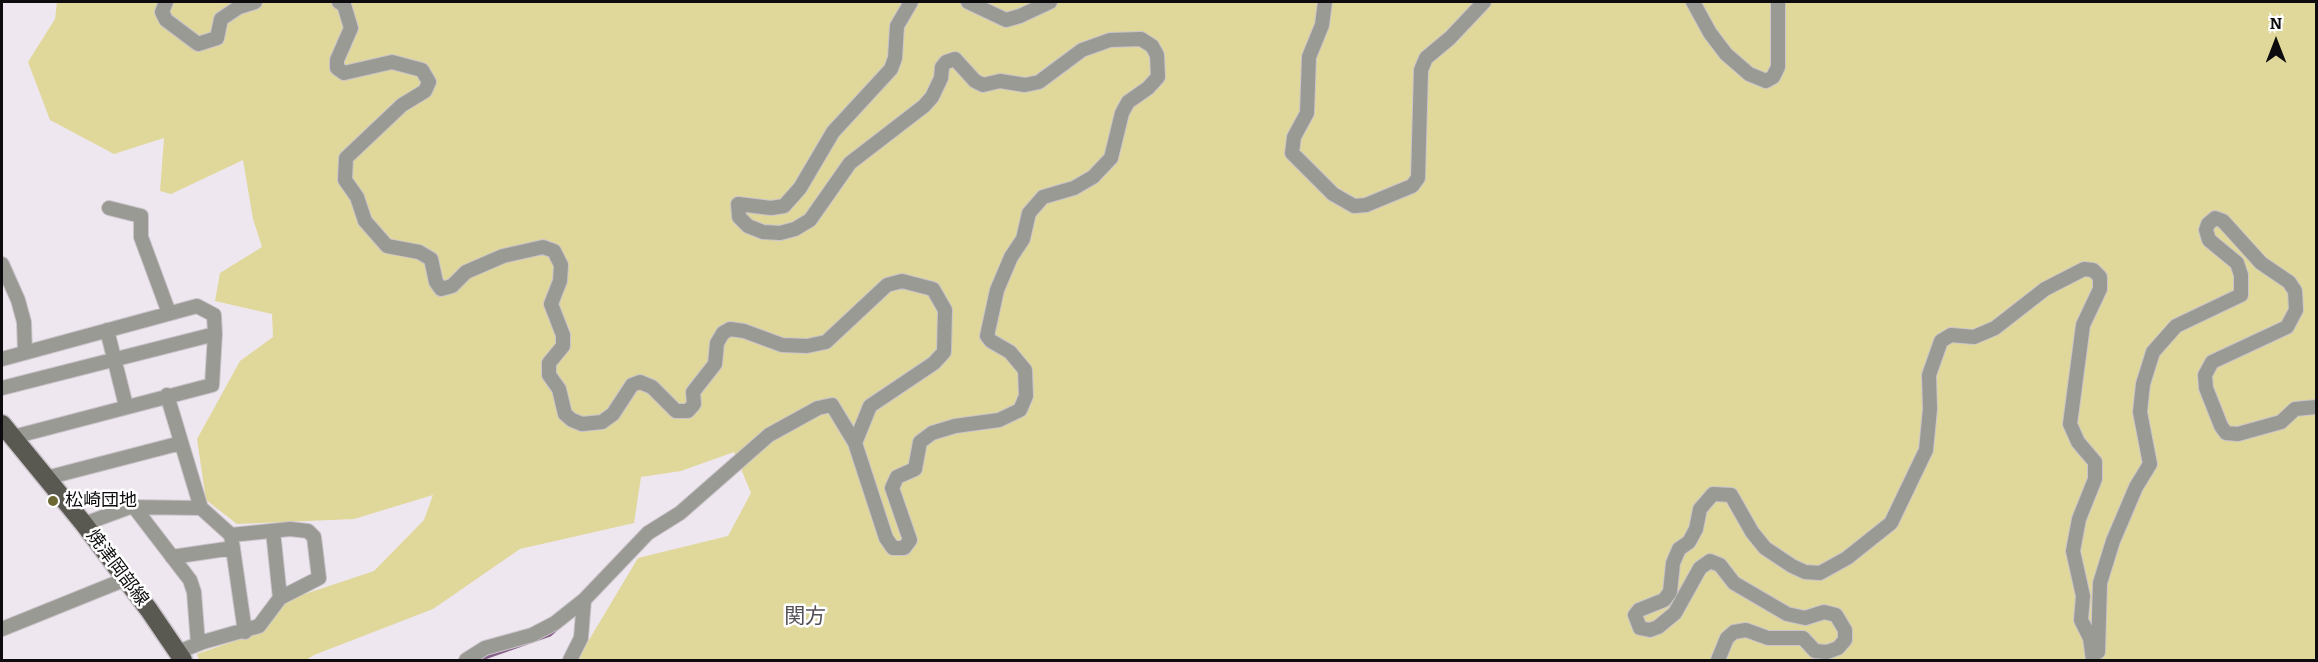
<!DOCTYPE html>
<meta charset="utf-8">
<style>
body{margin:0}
#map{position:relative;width:2318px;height:662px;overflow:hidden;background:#efe7ef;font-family:Bitter,serif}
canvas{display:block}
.frame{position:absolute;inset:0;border:3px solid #0d0b0d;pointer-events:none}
.north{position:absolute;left:2246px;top:12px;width:60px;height:60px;-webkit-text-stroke:4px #fff;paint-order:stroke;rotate:0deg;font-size:16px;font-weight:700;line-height:24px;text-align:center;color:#0d0b0d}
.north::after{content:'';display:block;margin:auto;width:21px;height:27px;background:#0d0b0d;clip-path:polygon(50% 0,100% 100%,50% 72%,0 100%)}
</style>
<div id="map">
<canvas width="2318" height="662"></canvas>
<div class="frame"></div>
<div class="north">N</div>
</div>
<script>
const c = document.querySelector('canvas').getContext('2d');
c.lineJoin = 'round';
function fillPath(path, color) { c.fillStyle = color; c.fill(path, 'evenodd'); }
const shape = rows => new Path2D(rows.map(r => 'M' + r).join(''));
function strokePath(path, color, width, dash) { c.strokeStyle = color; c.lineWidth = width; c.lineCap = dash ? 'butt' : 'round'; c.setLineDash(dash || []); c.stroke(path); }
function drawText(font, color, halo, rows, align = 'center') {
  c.font = font + ' Bitter,"Noto Sans JP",serif'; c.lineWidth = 5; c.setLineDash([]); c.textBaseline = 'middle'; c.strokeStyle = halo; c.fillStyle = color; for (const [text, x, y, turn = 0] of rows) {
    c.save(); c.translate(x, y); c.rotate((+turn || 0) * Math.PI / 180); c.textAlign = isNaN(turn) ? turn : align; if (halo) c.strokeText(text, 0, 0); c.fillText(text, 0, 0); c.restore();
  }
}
fillPath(shape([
 [57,2,2316,2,2316,660,577,660,638,558,728,536,751,493,734,452,681,471,641,477,634,523,520,549,433,609,314,655,306,660,199,660,197,654,263,631,287,600,374,571,424,520,433,495,354,519,237,524,206,500,197,439,240,361,273,337,272,314,215,301,220,273,262,247,253,219,243,160,171,194,160,191,164,138,114,154,50,120,28,62,55,19]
]), '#e0d89a');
strokePath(shape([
 [479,660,550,635,558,628]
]), '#856087', 3);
const minor = shape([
 [166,2,162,12,166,20,198,44,217,38,221,19,239,7,255,2],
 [339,2,344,5,351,28,337,60,337,68,344,73,392,62,422,70,429,82,425,91,402,105,346,158,345,180,357,197,365,221,387,246,419,252,431,259,436,282,441,289,452,286,466,272,503,256,543,247,554,251,561,265,560,281,551,304,563,335,563,346,549,363,549,375,559,389,565,414,572,420,582,424,602,422,613,414,632,385,640,382,652,387,676,411,688,411,694,404,693,392,715,364,717,343,723,333,730,329,744,331,782,345,807,346,826,342,887,285,902,281,933,289,945,310,944,352,934,363,870,406,855,443],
 [968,2,1006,20,1020,16,1050,2],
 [1325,2,1322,25,1309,57,1307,113,1294,137,1292,153,1333,194,1354,206,1366,205,1412,186,1418,178,1421,70,1426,58,1450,38,1484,2],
 [1693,2,1710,33,1726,54,1749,74,1766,81,1773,77,1778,67,1778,2],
 [109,208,141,216,141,237,169,313],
 [2,264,18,300,24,322,25,352],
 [107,330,126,406],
 [2,359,197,306,214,315,215,334,212,385,13,437],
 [2,388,215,334],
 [46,478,181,443],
 [134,507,190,580,194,592,198,644],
 [84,524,130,507,201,508,167,395],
 [273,531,280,598],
 [231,535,245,632],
 [172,557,233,548],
 [2,629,126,579],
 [178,652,203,642,259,626,280,598,319,578,314,537,308,531,290,529,231,535,201,508],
 [2098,652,2100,583,2113,541,2136,487,2150,464,2140,412,2143,384,2153,352,2176,326,2241,295,2241,275,2237,263,2209,240,2206,230,2208,224,2215,218,2223,221,2261,263,2289,282,2295,291,2296,310,2287,327,2212,362,2205,375,2206,388,2221,426,2226,433,2238,434,2281,422,2295,409,2316,407],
 [466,660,485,648,532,635,555,623,584,600,648,533,680,513,769,435,818,408,832,405,855,443,886,538,893,548,904,548,910,540,892,488,897,477,915,469,920,442,932,433,955,426,999,420,1020,410,1026,396,1025,370,1010,352,991,341,987,336,997,290,1011,257,1023,239,1029,213,1043,197,1074,188,1093,177,1111,158,1122,113,1128,102,1148,88,1158,77,1157,55,1152,46,1141,39,1110,40,1082,50,1039,82,1025,85,1000,81,983,85,975,81,955,59,946,62,942,67,941,78,932,97,924,106,850,163,810,220,795,229,780,233,763,232,748,226,739,217,738,204,771,208,784,206,800,188,833,132,891,69,895,58,897,26,911,2],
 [570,660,581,638,584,600],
 [1718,660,1727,638,1734,632,1746,630,1768,638,1803,638,1815,651,1827,652,1838,648,1845,640,1845,630,1836,615,1824,612,1805,618,1787,614,1734,583,1720,565,1710,561,1700,568,1675,613,1658,627,1650,630,1640,628,1635,615,1639,610,1664,600,1670,592,1673,563,1679,549,1689,542,1696,529,1700,509,1713,494,1731,495,1752,532,1765,548,1792,566,1805,572,1820,573,1847,558,1891,523,1926,450,1930,409,1929,375,1941,341,1951,335,1974,337,1995,328,2045,289,2084,269,2093,270,2100,277,2100,289,2083,325,2070,424,2078,442,2095,462,2095,479,2079,519,2073,551,2083,596,2081,620,2090,638,2093,660]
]);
const major = shape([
 [2,424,84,524,149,610,183,660]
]);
strokePath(minor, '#cbc4cb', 16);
strokePath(major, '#cbc4cb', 21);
strokePath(minor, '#9a9a95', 14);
strokePath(major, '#595851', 18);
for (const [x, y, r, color] of [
 [53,501,6,"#6d6733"]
]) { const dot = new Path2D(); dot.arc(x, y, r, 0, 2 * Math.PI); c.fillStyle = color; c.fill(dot); strokePath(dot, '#fff', 2); }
drawText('18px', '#0d0b0d', '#fff', [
 ["松崎団地",65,501]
], 'left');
drawText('18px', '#0d0b0d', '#fff', [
 ["焼津岡部線",117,568,53]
]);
drawText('21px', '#554f56', '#fff', [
 ["関方",805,617]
]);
</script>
